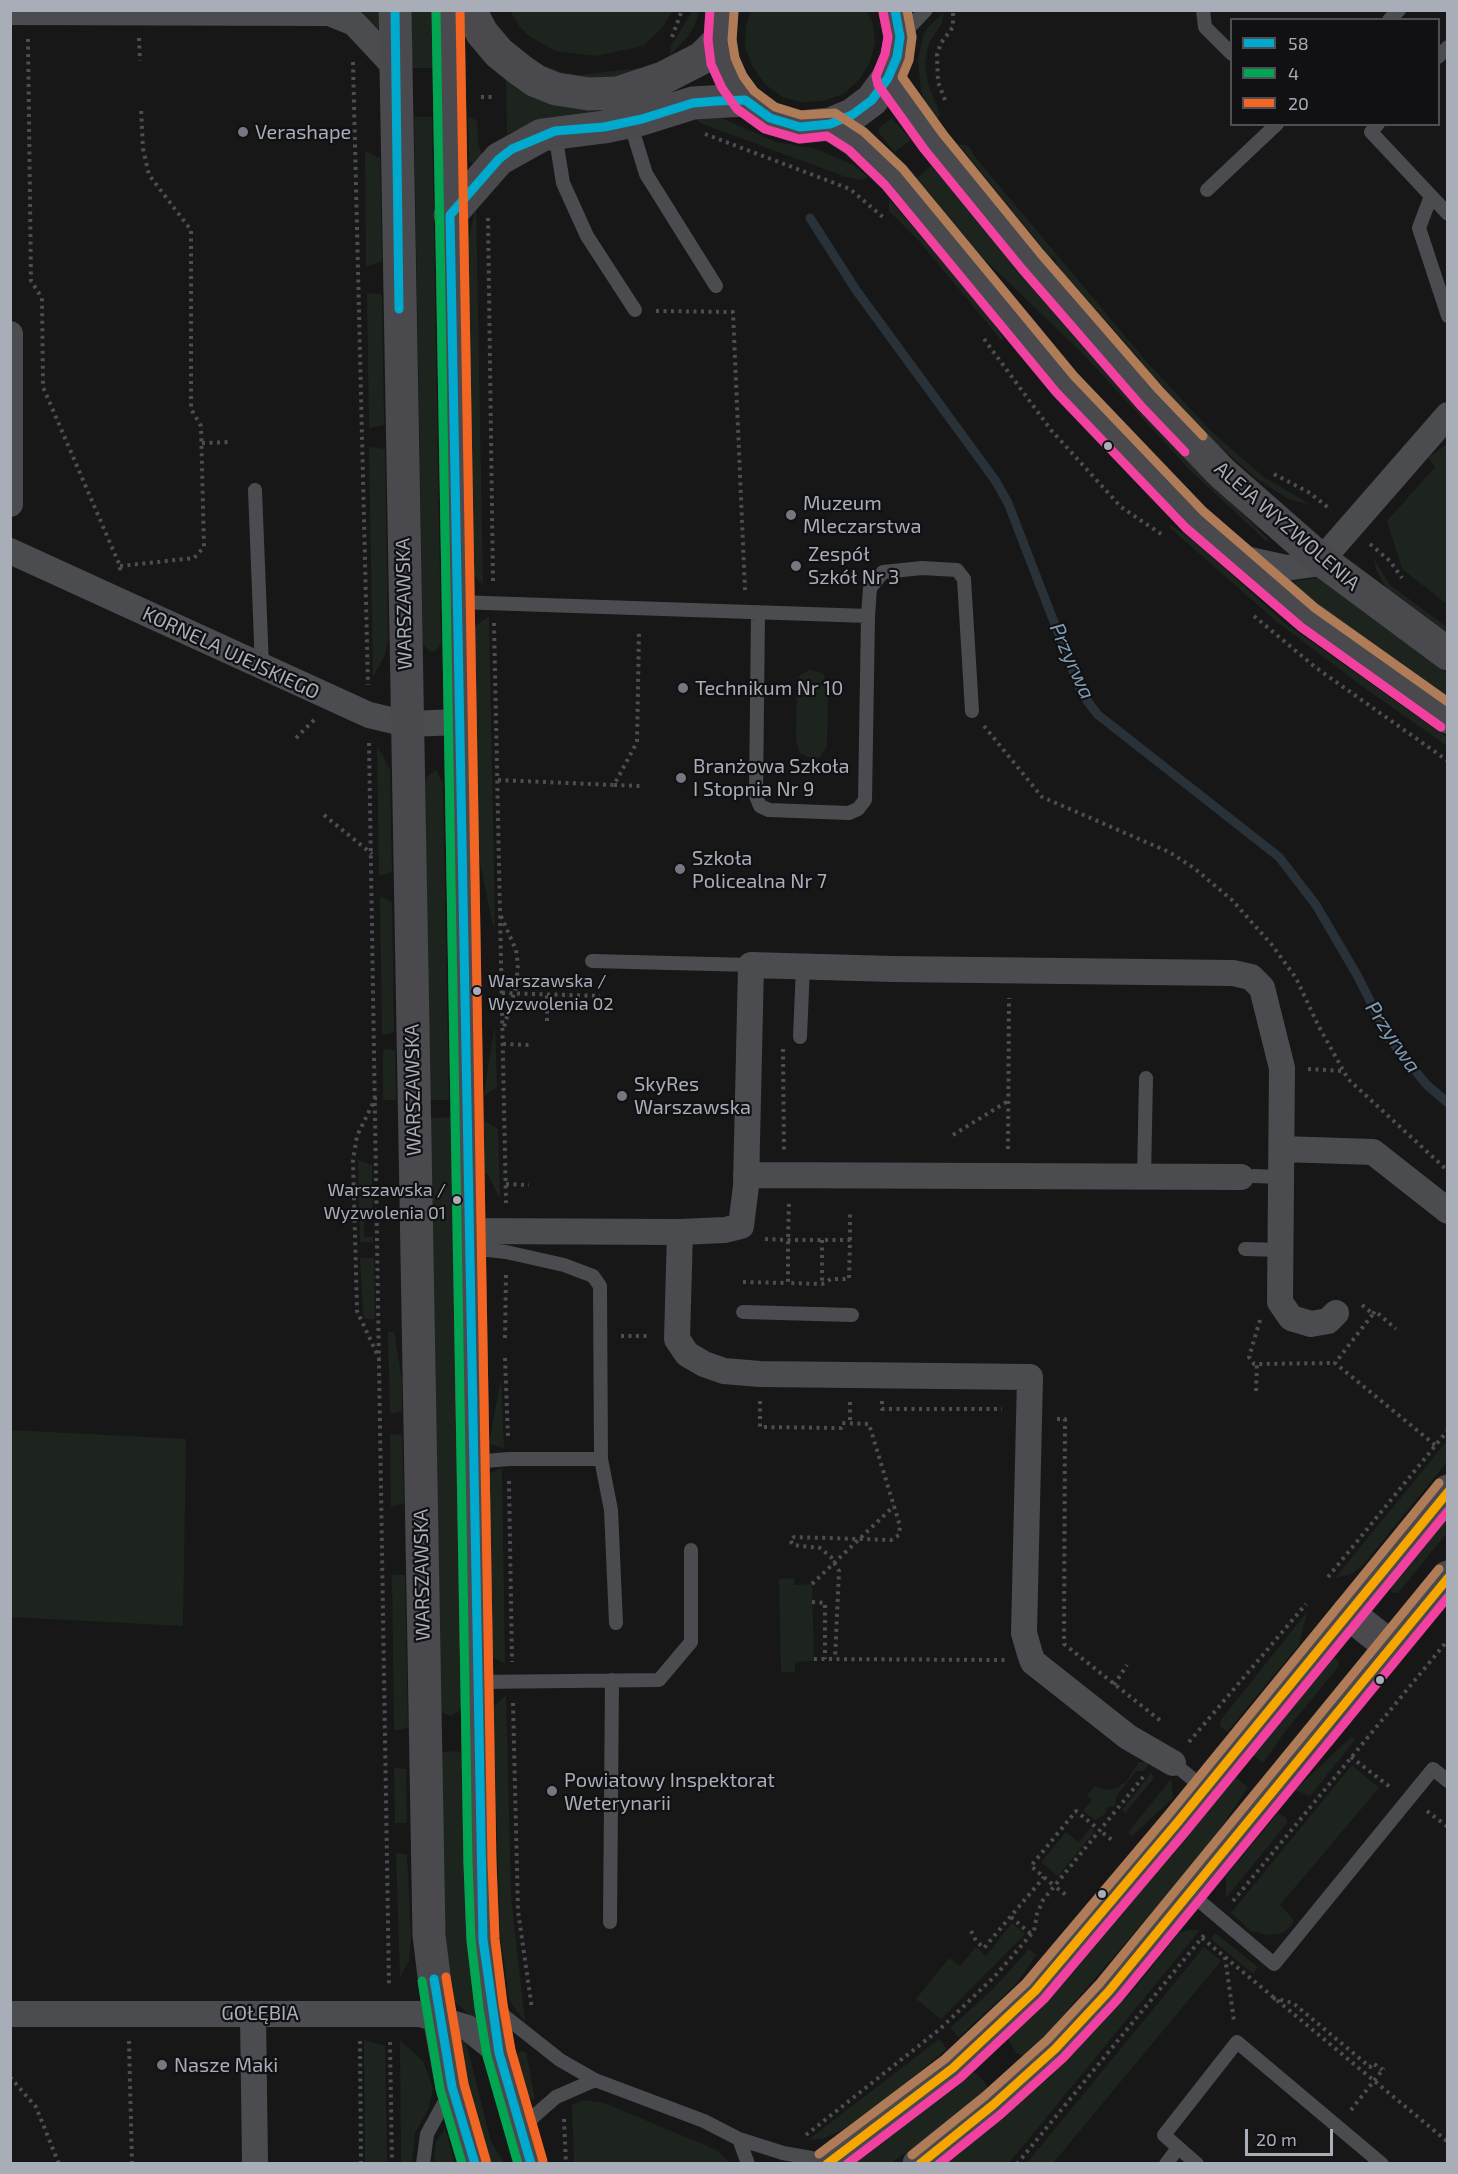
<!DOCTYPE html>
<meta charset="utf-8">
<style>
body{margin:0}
#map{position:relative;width:1458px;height:2174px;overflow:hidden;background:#171717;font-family:"Exo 2",sans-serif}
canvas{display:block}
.frame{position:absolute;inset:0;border:12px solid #a8adb8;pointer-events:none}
.legend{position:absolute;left:1230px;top:18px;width:210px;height:108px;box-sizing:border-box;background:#111113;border:2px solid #4d4f55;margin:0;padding:8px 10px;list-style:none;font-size:18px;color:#a8adb8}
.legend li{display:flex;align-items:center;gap:12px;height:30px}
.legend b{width:30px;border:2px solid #4d4f55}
.scale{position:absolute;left:1245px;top:2129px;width:88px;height:27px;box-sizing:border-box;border:3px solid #a8adb8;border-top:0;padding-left:8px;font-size:18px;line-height:21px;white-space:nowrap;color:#a8adb8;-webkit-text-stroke:4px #111113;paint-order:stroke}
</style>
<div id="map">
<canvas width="1458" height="2174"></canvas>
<div class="frame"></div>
<ul class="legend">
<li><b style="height:8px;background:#00a9ce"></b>58</li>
<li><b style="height:8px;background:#00a651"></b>4</li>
<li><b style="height:8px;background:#f26522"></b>20</li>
</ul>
<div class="scale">20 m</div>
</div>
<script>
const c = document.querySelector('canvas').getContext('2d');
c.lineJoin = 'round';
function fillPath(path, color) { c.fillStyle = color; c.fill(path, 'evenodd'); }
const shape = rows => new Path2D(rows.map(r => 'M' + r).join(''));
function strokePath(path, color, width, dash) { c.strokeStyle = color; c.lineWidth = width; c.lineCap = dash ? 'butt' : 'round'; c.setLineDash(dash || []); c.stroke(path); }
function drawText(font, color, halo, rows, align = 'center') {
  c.font = font + ' "Exo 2",sans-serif'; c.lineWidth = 4.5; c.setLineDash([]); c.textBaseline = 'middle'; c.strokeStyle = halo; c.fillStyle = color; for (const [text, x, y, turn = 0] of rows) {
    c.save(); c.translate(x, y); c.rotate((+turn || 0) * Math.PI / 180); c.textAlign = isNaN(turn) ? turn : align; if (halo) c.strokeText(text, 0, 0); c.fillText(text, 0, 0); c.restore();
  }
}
fillPath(shape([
 [693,10,699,11,696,23,689,35,670,56,671,46],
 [363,11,378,11,378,31,363,18],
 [411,11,431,11,433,68,412,68],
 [510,11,673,11,662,28,643,46,595,56,556,51,529,36,519,26],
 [751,11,867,11,872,21,875,42,870,62,859,80,843,94,823,101,802,102,782,97,765,84,753,67,745,47,746,27],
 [944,13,942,23,929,43,925,63,928,84,940,114,937,120,925,102,921,89,918,60,923,36,928,27],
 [534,61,561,72,580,75,640,68,634,73,602,80,560,77],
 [506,75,630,98,599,114,545,118,507,134],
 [693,115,717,116,776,142,817,149,853,165,868,177,862,180,846,177,700,123],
 [468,116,477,121,478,143,482,155,473,163,469,161],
 [414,117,432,117,441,643,437,650,430,652,423,644],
 [892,118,911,140,895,152,878,132,879,128],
 [958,144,969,146,975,157,1146,361,1213,433,1264,477,1311,505,1288,499,1256,478,1210,438,1142,366,1139,358,1057,266,1055,258,1050,257],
 [365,151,380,158,382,261,366,267],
 [931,166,1136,408,1269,540,1265,540,1191,471,1080,351,981,256,917,178],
 [889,199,984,310,1004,339,1002,341,918,240,889,211],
 [476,206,483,585,473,574,468,242],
 [367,293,382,294,384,425,369,428],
 [1447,444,1447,604,1402,569,1387,521,1435,467,1428,458],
 [369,447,385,449,388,640,385,655,373,677],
 [1171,525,1194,541,1286,624,1447,737,1447,746,1362,686,1276,621,1169,527],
 [1373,557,1390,585,1447,627,1447,634,1387,589,1377,572],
 [1318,578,1447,673,1447,696,1345,625,1298,588,1294,581],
 [489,616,495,926,493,926,479,858,474,627],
 [809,670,823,673,828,687,827,747,819,758,812,759,800,753,796,741,797,682,800,675],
 [377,746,390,769,392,872,379,876],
 [436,770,443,783,449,1100,430,1100,425,786,426,778],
 [380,896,392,902,394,1031,389,1034,382,1034],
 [495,1026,497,1087,484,1096,489,1061],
 [389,1049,395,1051,396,1100,383,1100,383,1050],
 [451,1117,461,1706,458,1712,451,1716,441,1712,429,1118],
 [483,1120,498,1129,500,1199,487,1173,484,1173],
 [358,1160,372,1165,373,1215,364,1215,364,1237,373,1237,373,1242,360,1242],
 [360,1258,374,1258,375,1319,365,1319,363,1314],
 [388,1332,394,1332,402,1380,402,1411,395,1413,390,1413],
 [501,1378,504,1448,489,1444],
 [10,1430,186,1439,183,1626,11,1617],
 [390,1434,402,1435,404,1503,391,1507],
 [1447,1441,1447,1462,1363,1565,1352,1574,1335,1578],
 [502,1468,505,1664,492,1657,490,1473],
 [1447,1514,1447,1533,1398,1593,1392,1593,1390,1586],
 [392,1575,405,1575,408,1727,399,1730,394,1730],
 [794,1578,795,1585,812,1584,814,1661,795,1662,795,1672,781,1672,779,1579],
 [1307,1612,1299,1645,1227,1732,1220,1726,1220,1721],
 [1333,1657,1338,1660,1339,1666,1284,1733,1263,1763,1252,1754],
 [506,1695,511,1895,525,2022,509,2000,500,1932,493,1707],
 [1351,1737,1355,1740,1310,1796,1295,1790],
 [458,1751,462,1755,465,1901,476,2020,452,2000,443,1907,441,1752],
 [1150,1761,1144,1771,1136,1771,1117,1795,1115,1806,1106,1808,1105,1814,1095,1820,1083,1811,1092,1800,1087,1796,1095,1786,1106,1790,1117,1788,1126,1782,1139,1762],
 [1352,1765,1379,1788,1280,1905,1294,1920,1290,1927,1282,1933,1267,1935,1251,1931,1231,1913],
 [394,1768,406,1769,407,1821,405,1823,395,1823],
 [1151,1773,1154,1778,1125,1813,1122,1810],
 [1234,1776,1248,1787,1207,1848,1048,2033,1024,2056,1016,2053,1008,2039,1077,1967],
 [1171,1779,1173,1798,1131,1837,1129,1831],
 [1278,1813,1286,1818,1287,1823,1226,1898,1226,1876],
 [1091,1828,1095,1831,1058,1876,1041,1862,1066,1832,1079,1842],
 [396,1853,407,1854,411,1938,409,1960,400,1978],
 [1012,1923,1025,1934,941,2019,916,1999,949,1958,960,1966,976,1947,986,1956],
 [1191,1930,1200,1930,1009,2163,948,2163,1052,2075,1133,1990,1180,1932],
 [1215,1933,1258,1967,1253,1974,1211,1939],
 [1204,1947,1221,1961,1053,2163,1027,2163],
 [1029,1949,1036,1955,1017,1983,959,2037,950,2028,993,1989],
 [939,2039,947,2049,905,2084,846,2128,822,2139,808,2140],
 [364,2040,385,2046,387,2163,365,2163],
 [400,2040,423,2061,433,2088,428,2110,415,2133,412,2163,401,2163],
 [463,2040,466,2042,491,2141,504,2163,490,2163,469,2088,460,2042],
 [520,2051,526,2052,535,2099,533,2100,528,2097,517,2056],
 [971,2072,976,2073,986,2084,987,2089,930,2135,891,2163,855,2164],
 [583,2100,604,2103,705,2145,718,2151,730,2163,574,2163,572,2105],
 [445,2129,455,2163,436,2163,434,2159,436,2141]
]), '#1d241e');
strokePath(shape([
 [810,218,856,290,995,480,1008,503,1081,692,1097,714,1279,857,1316,905,1357,975,1390,1040,1427,1085,1448,1103]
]), '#2a3239', 9);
strokePath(shape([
 [672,37,682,10],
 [139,38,140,61],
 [28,39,31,281,42,298,43,387,120,566,120,573],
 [353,62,368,685],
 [481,97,493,97],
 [945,100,938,82,937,55,941,43,953,27,953,11],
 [705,134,850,189,884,218],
 [488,218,493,582],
 [656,311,733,312,745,590],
 [984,339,1051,430,1121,507,1164,536],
 [202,443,231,442],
 [1274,474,1310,493,1331,510],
 [1370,544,1390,561,1402,578],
 [120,566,194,558,204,547,201,426,191,409,191,230,149,175,143,149,141,109],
 [1254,616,1315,667,1448,761],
 [494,623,506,1203],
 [984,726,1042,797,1169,852,1194,868,1232,900,1272,945,1296,978,1318,1025,1348,1079,1448,1171],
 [296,738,314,720],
 [369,743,389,1986],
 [498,780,614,785,637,742,639,630],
 [614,785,642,786],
 [324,815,372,854],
 [501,916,516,950,518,965,516,987,504,1027],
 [502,993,600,996],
 [547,1021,547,995],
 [503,1044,531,1045],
 [783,1049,784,1150],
 [1308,1069,1343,1071],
 [376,1097,357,1136,353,1160,357,1311,379,1358],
 [953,1135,1008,1101],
 [1008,1149,1009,998],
 [506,1184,529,1185],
 [765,1239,788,1240,850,1240,849,1279,831,1279,822,1284,788,1283,788,1240,789,1201],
 [822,1240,822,1284],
 [850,1240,850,1212],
 [743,1282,788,1283],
 [1362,1305,1373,1314,1335,1363,1435,1445],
 [1373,1314,1375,1311,1396,1329],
 [1260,1320,1249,1357,1254,1364,1335,1363],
 [621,1336,649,1336],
 [505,1338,506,1274],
 [505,1358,508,1437],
 [1256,1391,1257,1364],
 [760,1401,760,1427,841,1428,842,1423,869,1424,900,1526,899,1535,891,1540,794,1537,790,1540,793,1545,820,1548,831,1557,839,1571,835,1659],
 [882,1401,882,1409,1002,1409],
 [850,1402,850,1423],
 [1057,1419,1065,1419,1064,1644,1162,1722],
 [509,1481,512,1662],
 [1328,1577,1448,1430],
 [812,1584,894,1506],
 [812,1602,825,1603,825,1659],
 [814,1659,1005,1660],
 [1114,1685,1127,1665],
 [513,1703,518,1911,532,2009],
 [1189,1742,1306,1604],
 [1351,1757,1390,1787],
 [1427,1811,1448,1827],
 [1103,1833,1112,1840],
 [1052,1884,1031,1866,1076,1811,1097,1828],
 [1057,1888,1066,1895],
 [1233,1901,1448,1640],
 [1011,1917,1032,1935],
 [971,1931,976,1941,984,1948,1044,1877],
 [1202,1938,1448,2142],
 [1225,1957,1234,2021],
 [1273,1998,1293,2003,1370,2067,1373,2063,1382,2070],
 [129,2041,132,2164],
 [360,2041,361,2164],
 [390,2042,392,2164],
 [10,2077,36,2107,59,2164],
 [1351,2110,1384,2068],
 [564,2119,566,2164],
 [806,2135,940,2029,995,1976,1034,1931,1037,1914,1043,1900,1144,1776],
 [1017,2164,1205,1934]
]), '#4d4e52', 4, [3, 4.5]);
strokePath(shape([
 [1203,10,1205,27,1232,54],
 [1389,20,1399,10],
 [902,35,926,10],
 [1438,57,1448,47],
 [630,122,646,174,716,286],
 [1378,124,1371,132,1448,214],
 [555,133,563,183,587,236,635,310],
 [1207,190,1277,124],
 [1431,196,1419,228,1448,316],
 [255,490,262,667],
 [457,602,868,616,870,588,883,572,922,568,957,570,964,579,972,711],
 [758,612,756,796,760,806,769,810,849,813,858,809,865,800,868,616],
 [592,961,751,965],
 [800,1037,803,966],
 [1254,1176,1282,1177],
 [1144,1177,1146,1078],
 [469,1248,506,1252,564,1265,593,1276,600,1286,601,1459,611,1510,616,1623],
 [1245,1249,1281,1250],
 [743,1312,852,1315],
 [473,1462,509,1459,601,1459],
 [477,1682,659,1680,691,1642,691,1550],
 [1173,1763,1205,1789],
 [1190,1893,1274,1964,1433,1769,1448,1781],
 [610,1922,612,1680],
 [498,2011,560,2060,595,2080,704,2121,739,2139,783,2153,828,2161],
 [527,2131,532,2118,556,2097,595,2080],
 [739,2139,748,2164],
 [423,2164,427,2134,449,2094],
 [1166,2164,1178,2148],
 [1197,2164,1164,2135,1237,2042,1382,2164]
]), '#4b4c50', 14);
strokePath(shape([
 [10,12,329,13,354,23,396,68],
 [10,334,10,504],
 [10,551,369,715,407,724,460,722],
 [1241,558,1286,568,1314,564,1332,548,1448,415],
 [1282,1149,1373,1152,1448,1211],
 [746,1175,1241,1177],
 [468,1231,680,1232,725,1230,741,1226,746,1186,751,965,893,969,1233,973,1251,977,1262,988,1282,1068,1280,1302,1291,1318,1311,1324,1328,1321,1336,1313],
 [680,1232,677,1339,687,1354,704,1364,724,1371,760,1374,1030,1377,1024,1633,1030,1654,1033,1662,1128,1737,1173,1763],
 [10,2014,420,2014,468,2028,499,2053],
 [253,2014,255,2164]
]), '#4b4c50', 26);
strokePath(shape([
 [395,10,429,1935,439,2017,452,2087,475,2164],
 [448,10,480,1863,483,1940,491,2006,499,2053,531,2164],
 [470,10,482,33,499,53,519,69,536,81,556,89,589,94,618,93,663,78,702,58,720,40],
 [722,10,720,40,723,61,732,82,745,100,770,118,800,127,830,124,852,115,872,100,888,78,897,57,900,37,895,10],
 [888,78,933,141,1031,261,1150,398,1222,473,1320,559,1448,654],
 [830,124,856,141,894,177,1065,384,1195,520,1308,617,1448,717],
 [450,215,499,159,542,135,604,127,642,119,693,103,745,100],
 [1348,1613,1391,1647],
 [826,2164,953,2068,1035,1991,1177,1823,1448,1491],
 [919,2164,993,2105,1055,2049,1109,1991,1448,1577]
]), '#4a4a4e', 33);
strokePath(shape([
 [395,10,399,309],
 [434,1979,452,2087,475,2164],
 [531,2164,499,2053,483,1940,450,215,499,159,512,149,555,131,604,127,642,119,693,103,717,101,745,100,770,118,800,127,830,124,852,115,872,100,888,78,897,57,900,37,895,10]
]), '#00a9ce', 9);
strokePath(shape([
 [436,10,468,1863,471,1940,479,2008,487,2056,518,2164],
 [422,1981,440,2089,462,2164]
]), '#00a651', 9);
strokePath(shape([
 [460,10,492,1863,495,1939,503,2004,511,2050,543,2161],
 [446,1977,464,2084,486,2161]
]), '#f26522', 9);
strokePath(shape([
 [710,10,708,40,711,64,722,88,737,109,765,129,799,139,827,136,849,150,885,185,1056,392,1186,528,1301,627,1441,727],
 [883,12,888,37,885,54,876,76,878,85,924,149,1022,269,1141,406,1185,452],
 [847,2164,960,2078,1044,1999,1186,1831,1448,1511],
 [939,2164,1001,2114,1063,2058,1118,1999,1448,1597]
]), '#f240a1', 9);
strokePath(shape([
 [907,10,912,37,909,60,902,77,943,134,1040,253,1159,390,1203,436],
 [734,11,732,40,735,58,743,76,754,91,775,107,801,115,835,113,864,132,903,169,1074,376,1203,511,1315,608,1448,702],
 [819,2154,945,2059,1026,1983,1168,1815,1439,1483],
 [912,2155,985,2096,1047,2040,1100,1983,1439,1569]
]), '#b07c57', 9);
strokePath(shape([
 [827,2164,953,2068,1035,1991,1177,1823,1448,1492],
 [920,2164,993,2105,1055,2049,1109,1991,1448,1578]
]), '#f7a600', 9);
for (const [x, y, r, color] of [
 [243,132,6,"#757880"],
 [1108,446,5,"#a8adb8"],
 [791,515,6,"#757880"],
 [796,566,6,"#757880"],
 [683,688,6,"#757880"],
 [681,778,6,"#757880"],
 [680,869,6,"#757880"],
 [477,991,5,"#a8adb8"],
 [622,1096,6,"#757880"],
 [457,1200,5,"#a8adb8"],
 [1380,1680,5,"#a8adb8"],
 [552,1791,6,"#757880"],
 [1102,1894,5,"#a8adb8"],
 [162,2065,6,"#757880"]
]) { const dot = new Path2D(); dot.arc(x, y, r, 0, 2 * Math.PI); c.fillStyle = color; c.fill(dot); strokePath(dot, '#111113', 2); }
drawText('18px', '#a8adb8', '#111113', [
 ["Warszawska /",488,981],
 ["Wyzwolenia 02",488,1004],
 ["Warszawska /",446,1190,"right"],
 ["Wyzwolenia 01",446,1213,"right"]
], 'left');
drawText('20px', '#a8adb8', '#111113', [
 ["Verashape",255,132],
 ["Muzeum",803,503],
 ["Mleczarstwa",803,526],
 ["Zespół",808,554],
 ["Szkół Nr 3",808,577],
 ["Technikum Nr 10",695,688],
 ["Branżowa Szkoła",693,766],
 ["I Stopnia Nr 9",693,789],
 ["Szkoła",692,858],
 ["Policealna Nr 7",692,881],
 ["SkyRes",634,1084],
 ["Warszawska",634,1107],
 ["Powiatowy Inspektorat",564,1780],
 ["Weterynarii",564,1803],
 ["Nasze Maki",174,2065]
], 'left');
drawText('20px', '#a8adb8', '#111113', [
 ["ALEJA WYZWOLENIA",1287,526,41],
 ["WARSZAWSKA",404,604,-91],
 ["KORNELA UJEJSKIEGO",231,653,25],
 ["WARSZAWSKA",413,1090,-91],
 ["WARSZAWSKA",422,1575,-91],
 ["GOŁĘBIA",260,2013]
]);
drawText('italic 21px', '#7f9bb3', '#111113', [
 ["Przyrwa",1072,661,66],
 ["Przyrwa",1393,1037,56]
]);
</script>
